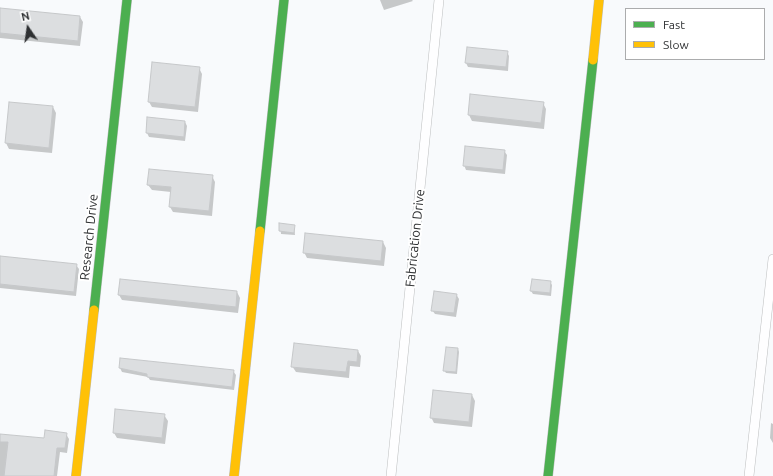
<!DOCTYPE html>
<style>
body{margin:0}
#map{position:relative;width:773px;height:476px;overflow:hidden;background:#f8fafc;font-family:Ubuntu,sans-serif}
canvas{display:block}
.legend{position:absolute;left:625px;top:8px;width:140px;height:52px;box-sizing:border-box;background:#fff;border:1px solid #abacad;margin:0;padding:5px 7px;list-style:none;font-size:12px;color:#2e3032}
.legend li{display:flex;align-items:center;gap:8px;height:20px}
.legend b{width:20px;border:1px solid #abacad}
.north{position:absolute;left:8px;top:8px;width:40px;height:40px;-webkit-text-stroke:3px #fff;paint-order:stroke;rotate:347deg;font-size:11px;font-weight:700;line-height:16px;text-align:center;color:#2e3032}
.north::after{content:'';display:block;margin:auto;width:14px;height:18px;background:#2e3032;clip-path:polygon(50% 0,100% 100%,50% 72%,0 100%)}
</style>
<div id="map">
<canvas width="773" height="476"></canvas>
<ul class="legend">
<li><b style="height:5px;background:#4caf50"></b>Fast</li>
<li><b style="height:5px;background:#ffc107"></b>Slow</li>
</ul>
<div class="north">N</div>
</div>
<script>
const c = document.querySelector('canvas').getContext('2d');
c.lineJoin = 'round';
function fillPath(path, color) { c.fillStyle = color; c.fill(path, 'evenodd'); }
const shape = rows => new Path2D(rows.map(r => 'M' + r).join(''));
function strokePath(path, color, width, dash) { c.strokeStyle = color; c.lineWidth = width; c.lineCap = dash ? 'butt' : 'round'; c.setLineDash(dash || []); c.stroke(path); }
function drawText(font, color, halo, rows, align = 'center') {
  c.font = font + ' Ubuntu,sans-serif'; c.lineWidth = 4; c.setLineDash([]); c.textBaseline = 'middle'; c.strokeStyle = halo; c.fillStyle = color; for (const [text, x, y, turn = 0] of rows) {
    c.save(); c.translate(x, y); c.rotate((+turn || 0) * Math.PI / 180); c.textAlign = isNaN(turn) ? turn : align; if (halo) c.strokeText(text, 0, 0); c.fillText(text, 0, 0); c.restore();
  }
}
fillPath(shape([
 [380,0,412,0,413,1,384,10],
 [0,9,80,17,83,22,80,46,0,38],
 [507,52,509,56,508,71,468,67,466,63],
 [199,68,202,74,198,112,152,107,149,102],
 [471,95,543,103,546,109,544,129,472,121,469,115],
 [53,107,56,113,52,153,9,149,6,143],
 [148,118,185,122,187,126,185,141,149,137,147,133],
 [504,151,507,155,505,174,466,170,464,165],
 [212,176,215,182,212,216,173,212,170,207,171,192,152,190,148,185],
 [280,225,294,226,295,235,281,234],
 [383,242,386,248,384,266,307,258,304,252],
 [0,257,76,265,79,269,76,296,0,288],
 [550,282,552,285,551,296,533,294,531,291],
 [237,292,240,298,238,313,122,300,119,295],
 [456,294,459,299,456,317,435,314,432,310],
 [458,349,459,352,457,374,446,373,444,370],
 [358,351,361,356,360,367,350,366,349,378,296,372,292,366],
 [120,368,233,371,236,375,234,390,150,380,148,377,122,372],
 [472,395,475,401,472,427,434,423,431,417],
 [164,415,168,421,165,444,117,438,114,433],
 [771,423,773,424,773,443,770,438],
 [66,434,69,439,67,453,60,452,57,476,0,476,0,435,45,439]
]), '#0003');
const building = shape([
 [0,8,80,16,78,41,0,33,0,8],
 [467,47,508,51,506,67,465,63,467,47],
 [152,62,200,67,195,107,148,102,152,62],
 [470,94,544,102,541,123,468,115,470,94],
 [9,102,53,106,49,148,5,143,9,102],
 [147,117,185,121,184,137,146,133,147,117],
 [465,146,505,150,503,170,463,166,465,146],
 [149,169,213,175,209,211,169,207,171,187,147,185,149,169],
 [279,223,295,225,294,233,279,231,279,223],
 [305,233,383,241,381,261,303,253,305,233],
 [0,256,77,264,74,292,0,284,0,256],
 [120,279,237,291,236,307,118,295,120,279],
 [532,279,551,281,550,293,530,291,532,279],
 [434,291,457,294,454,313,431,311,434,291],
 [294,343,358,350,357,362,348,361,346,372,291,367,294,343],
 [446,347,458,348,456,372,443,371,446,347],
 [120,358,234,370,232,387,147,377,147,374,119,368,120,358],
 [433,390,472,394,469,422,430,418,433,390],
 [115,409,165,414,162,438,113,433,115,409],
 [45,430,67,433,65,448,57,448,54,476,4,476,8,442,0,442,0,434,44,438,45,430]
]);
fillPath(building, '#dcdee0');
strokePath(building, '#c6c8ca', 1);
const street = shape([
 [391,476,439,0],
 [749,476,773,259]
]);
const fast = shape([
 [260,231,284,0],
 [94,310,127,0],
 [548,476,593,60]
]);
const slow = shape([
 [593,60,599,0],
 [76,476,94,310],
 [234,476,260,231]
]);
strokePath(street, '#bcbebf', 10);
strokePath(fast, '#bcbebf', 10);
strokePath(slow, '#bcbebf', 10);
strokePath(street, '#fefeff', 9);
strokePath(fast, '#4caf50', 9);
strokePath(slow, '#ffc107', 9);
drawText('13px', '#2e3032', '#fff', [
 ["Research Drive",89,237,-84],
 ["Fabrication Drive",415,238,-84]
]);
</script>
